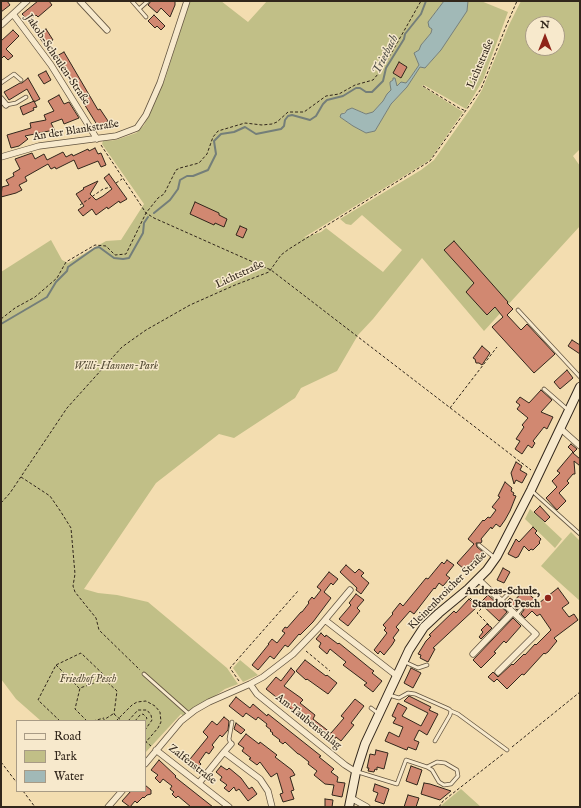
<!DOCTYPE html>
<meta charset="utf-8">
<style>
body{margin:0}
#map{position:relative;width:581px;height:808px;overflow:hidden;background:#f3ddb0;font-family:"IM FELL English",serif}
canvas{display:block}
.frame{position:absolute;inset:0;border:2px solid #31261b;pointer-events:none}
.legend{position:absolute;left:16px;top:720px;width:130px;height:72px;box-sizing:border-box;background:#f7e9cc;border:1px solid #a89b85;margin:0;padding:5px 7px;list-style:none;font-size:12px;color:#31261b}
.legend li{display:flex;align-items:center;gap:8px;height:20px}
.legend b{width:20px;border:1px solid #a89b85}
.north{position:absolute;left:525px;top:16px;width:40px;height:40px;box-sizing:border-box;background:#f7e9cc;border:1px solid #a89b85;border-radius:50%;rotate:0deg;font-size:11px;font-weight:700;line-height:16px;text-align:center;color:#31261b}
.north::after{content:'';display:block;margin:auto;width:14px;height:18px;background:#8f2418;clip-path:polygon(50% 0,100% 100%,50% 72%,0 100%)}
</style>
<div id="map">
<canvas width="581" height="808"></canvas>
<div class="frame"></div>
<ul class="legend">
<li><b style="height:5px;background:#f7e9cc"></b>Road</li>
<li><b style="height:11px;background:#c1bf87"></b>Park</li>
<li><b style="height:11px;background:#a1b9b7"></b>Water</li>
</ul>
<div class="north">N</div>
</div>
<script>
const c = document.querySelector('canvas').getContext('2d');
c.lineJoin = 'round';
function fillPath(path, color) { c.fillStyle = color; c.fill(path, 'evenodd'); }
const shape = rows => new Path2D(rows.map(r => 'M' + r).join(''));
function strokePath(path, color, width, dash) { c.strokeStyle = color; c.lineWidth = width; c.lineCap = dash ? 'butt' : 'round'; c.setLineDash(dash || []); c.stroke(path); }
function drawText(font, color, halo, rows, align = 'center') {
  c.font = font + ' "IM FELL English",serif'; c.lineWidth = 3; c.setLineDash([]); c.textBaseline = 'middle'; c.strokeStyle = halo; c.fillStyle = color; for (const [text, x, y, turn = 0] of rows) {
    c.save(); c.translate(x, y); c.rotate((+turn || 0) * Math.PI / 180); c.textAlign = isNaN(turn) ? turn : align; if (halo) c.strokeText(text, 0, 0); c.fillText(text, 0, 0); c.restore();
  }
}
fillPath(shape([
 [190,1,221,1,248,22,267,1,444,1,428,22,432,29,431,33,421,45,419,50,415,52,419,65,410,78,406,83,397,86,393,80,390,82,391,90,387,94,383,101,373,112,367,114,352,108,341,114,340,117,353,126,366,133,375,131,391,104,407,87,420,66,425,68,441,50,467,11,468,1,481,1,508,12,483,80,466,109,424,85,422,86,463,112,430,160,303,238,321,232,326,228,383,272,402,250,362,215,351,225,346,224,340,219,421,170,434,160,471,108,482,90,509,25,521,1,580,1,580,149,573,156,580,166,580,226,484,331,422,258,373,319,358,335,337,371,301,388,295,398,234,438,219,434,156,483,84,589,98,593,117,595,148,602,227,668,238,684,225,689,184,717,181,714,145,753,145,721,41,721,16,699,1,679,1,272,51,240,62,260,68,263,106,241,121,240,144,204,102,144,103,141,116,140,136,133,144,125,165,79],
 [533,24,557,24,557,48,533,48],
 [530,509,562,539,555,548,525,519],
 [571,532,580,541,580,601,541,566],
 [240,660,258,675,243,682,233,668],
 [461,789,481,807,440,807,444,803]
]), '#c1bf87');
const water = shape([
 [444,1,468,1,467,11,441,50,425,68,420,67,407,87,391,104,375,131,366,133,353,126,340,117,341,114,345,113,347,110,352,108,366,114,373,112,383,101,387,94,391,90,390,84,390,82,393,80,393,78,395,78,397,86,401,82,406,83,410,78,419,65,414,53,419,50,421,45,431,33,432,29,429,27,428,22,444,1]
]);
fillPath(water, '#a1b9b7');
strokePath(water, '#747e79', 1);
strokePath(shape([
 [154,213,170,200,178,189,180,180,187,176,193,176,208,170,216,154,214,141,221,134,234,132,245,127,256,134,281,129,284,126,285,120,288,116,292,115,310,120,316,116,323,104,327,100,343,96,356,88,360,88,366,92,372,92,383,81,386,68,404,39,405,34,421,14,426,1],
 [1,324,47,297,56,282,67,271,68,267,95,248,99,247,114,258,123,259,129,258,143,233,144,223,148,217]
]), '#747e79', 2);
const building = shape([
 [1,1,7,1,10,5,1,12,1,1],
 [38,1,49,1,52,5,38,17,36,15,29,21,22,14,38,1],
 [151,1,175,1,175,5,170,17,161,8,157,13,148,5,151,1],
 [154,15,165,26,161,30,157,26,155,28,148,21,154,15],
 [46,29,53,40,46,46,37,35,46,29],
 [13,30,19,36,6,49,13,56,8,60,4,56,1,59,1,41,13,30],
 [64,52,98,110,100,109,108,121,99,128,55,57,64,52],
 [399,62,407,67,401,78,393,73,399,62],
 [46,71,51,80,44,84,38,75,46,71],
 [28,78,40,99,34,102,27,89,9,100,4,92,20,83,22,83,28,78],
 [59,95,64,104,69,102,79,118,64,124,62,119,51,123,56,133,50,135,49,131,25,136,28,139,19,146,11,148,7,135,31,128,30,123,46,120,44,115,54,111,48,101,59,95],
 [34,101,37,107,33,108,34,110,23,115,20,107,34,101],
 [95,148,98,154,101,153,106,165,101,167,98,161,78,169,74,160,56,169,55,167,51,169,48,164,25,177,27,181,19,185,22,190,16,193,1,197,2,187,9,185,6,180,14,176,13,173,20,169,15,159,32,153,35,159,44,154,47,160,63,152,66,157,72,154,73,156,88,149,89,151,95,148],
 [109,174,127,199,120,203,119,201,108,209,107,207,96,215,92,209,83,216,78,210,84,206,76,194,84,189,83,188,98,181,90,194,96,200,103,196,112,189,104,178,109,174],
 [195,202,219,213,219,215,227,219,224,227,215,223,214,225,190,214,195,202],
 [240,226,247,229,243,238,236,235,240,226],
 [454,241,508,302,507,303,513,309,507,315,521,330,527,324,555,354,534,373,492,327,503,317,495,307,487,315,466,292,474,283,444,250,454,241],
 [572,340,580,345,580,354,568,346,572,340],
 [482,346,490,353,482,365,479,363,476,363,475,359,473,358,482,346],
 [567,370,573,378,560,389,554,382,567,370],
 [541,390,552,400,541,412,553,417,547,429,544,427,533,441,535,443,532,448,528,445,522,454,515,449,520,441,516,439,524,427,522,425,528,418,517,409,520,405,516,402,520,397,529,403,541,390],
 [571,444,577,449,573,453,580,459,580,466,574,461,575,474,573,474,567,481,569,483,559,493,566,501,557,510,546,498,557,487,552,481,560,473,557,471,573,452,568,447,571,444],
 [516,462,522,466,520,470,527,474,522,483,516,480,514,484,511,473,516,462],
 [505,482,512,488,511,491,514,493,513,495,516,496,510,511,505,520,500,527,496,524,492,529,491,527,481,539,482,541,481,543,476,543,477,547,483,552,479,557,479,562,475,558,465,570,457,563,474,544,468,539,483,520,484,521,488,517,490,518,496,510,492,507,500,497,498,496,505,482],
 [540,506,550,517,545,522,534,512,540,506],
 [533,527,537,531,535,533,541,539,539,542,540,543,533,550,531,549,529,551,524,546,518,557,517,557,516,558,508,554,516,539,519,542,533,527],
 [447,560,454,565,446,575,450,578,443,586,439,583,435,589,434,588,414,614,410,611,396,627,399,630,393,638,395,640,392,645,384,655,380,651,378,654,374,650,387,633,384,630,386,628,383,625,393,614,392,613,400,603,403,606,426,578,428,579,442,562,444,564,447,560],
 [346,565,355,573,359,569,364,573,361,576,369,583,361,594,356,590,357,588,340,572,346,565],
 [503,568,510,572,504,583,497,580,503,568],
 [329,572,338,579,333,585,331,583,324,592,331,598,313,622,300,635,299,634,288,647,285,645,274,659,270,656,258,670,252,665,269,644,268,644,272,639,277,643,285,633,282,631,285,627,287,628,301,612,302,612,309,603,308,602,312,597,314,599,321,590,317,587,329,572],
 [558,588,569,603,562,608,569,617,574,614,578,620,554,638,557,641,548,652,545,654,544,653,524,675,522,674,507,689,497,679,494,682,488,677,493,672,498,677,512,664,513,665,524,654,525,655,535,644,536,645,551,630,540,614,537,616,532,611,525,618,521,614,524,610,523,607,520,606,517,610,507,601,510,598,514,601,524,590,539,603,558,588],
 [356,594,364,600,357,608,360,611,348,626,339,619,351,605,349,603,356,594],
 [488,595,507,612,499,621,480,603,488,595],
 [469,599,477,607,433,648,435,649,428,662,420,658,421,655,418,654,426,641,431,636,429,635,454,611,456,613,469,599],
 [513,618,521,626,506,643,504,641,494,652,496,653,481,668,473,660,513,618],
 [487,624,492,628,481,639,479,637,483,632,481,630,487,624],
 [321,633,325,637,326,635,338,644,339,643,371,669,374,671,372,673,382,681,373,692,364,685,367,683,343,665,346,662,330,649,327,654,319,647,321,643,316,639,321,633],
 [305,660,326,676,327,675,337,683,328,694,307,679,306,680,296,671,305,660],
 [291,668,295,672,284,686,301,698,303,700,300,703,315,715,313,719,331,733,344,718,341,716,355,699,364,706,351,723,354,725,341,741,336,737,333,742,266,689,276,677,281,681,291,668],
 [411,668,421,673,413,688,404,683,411,668],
 [409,696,431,707,429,710,438,714,427,735,419,730,414,740,419,742,416,750,408,747,407,750,404,749,385,741,389,732,399,737,403,727,393,723,396,718,392,716,398,703,407,708,402,716,421,726,428,713,404,701,409,696],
 [236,697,250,708,253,704,267,716,268,714,321,756,319,757,334,769,331,772,338,777,337,782,345,783,342,797,332,795,334,785,325,784,314,775,317,771,308,764,309,762,299,754,298,754,285,742,283,744,279,741,280,740,272,734,273,733,270,731,271,730,266,726,267,724,258,717,256,720,246,713,243,717,229,706,236,697],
 [224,717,229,721,228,730,222,737,220,735,212,745,214,747,209,754,206,752,199,762,201,764,195,771,186,764,208,737,203,732,212,721,217,725,224,717],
 [236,723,245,730,241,734,234,729,236,723],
 [246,734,259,744,260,742,277,755,275,757,292,770,295,775,290,777,294,790,291,791,294,799,283,802,280,794,283,793,277,773,271,777,260,762,257,765,249,759,251,758,242,751,244,748,238,744,246,734],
 [376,750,388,753,384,769,377,767,377,770,375,769,374,772,368,771,369,768,367,768,370,754,375,755,376,750],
 [159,760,176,776,175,777,213,807,191,807,178,796,176,798,172,794,174,792,170,789,172,786,163,779,160,783,155,778,158,775,151,770,159,760],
 [221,766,227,770,229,768,241,778,249,789,252,787,257,794,248,801,239,789,236,791,234,787,229,792,224,788,227,785,220,780,222,777,216,772,221,766],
 [411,766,422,770,417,785,406,781,411,766],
 [424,783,430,784,451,791,440,800,421,794,424,783],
 [375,784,389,789,384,804,375,801,378,793,373,791,375,784],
 [145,785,151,790,151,794,147,795,144,798,143,797,137,803,135,801,130,807,122,801,131,791,145,791,145,785],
 [408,795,419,798,416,807,404,807,408,795],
 [325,799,333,800,332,807,325,807,325,799]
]);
fillPath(building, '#d18871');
strokePath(building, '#31261b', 1);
const lane = shape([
 [132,1,146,17],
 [139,9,148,1],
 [1,83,14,74,21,80],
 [6,105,16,103,26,97],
 [518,310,580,377],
 [544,389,568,410],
 [532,491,580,534],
 [479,545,495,558],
 [501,601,507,595],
 [516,615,521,609],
 [405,662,418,668,427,665],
 [144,674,189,714],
 [389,695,399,698,408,693,415,694,449,709,451,711,450,715,435,741],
 [371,708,379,714],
 [451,711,458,714,507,750],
 [231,744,229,739,232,722],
 [358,772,397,784,406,760,427,767,432,770,439,782,444,785,451,784,458,776,457,770,445,763,437,762,427,767]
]);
const street = shape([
 [80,1,107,30],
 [13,14,51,65,97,139],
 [1,25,27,1],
 [1,99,6,105],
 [1,157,39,146,116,136,137,128,146,115,160,83,187,1],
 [561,429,580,446],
 [478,579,536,634,498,672],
 [325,620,397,676],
 [473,654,513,612],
 [250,684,257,694,345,765,356,772],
 [156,750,229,807],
 [224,752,231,744],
 [145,764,181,721,195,710,209,702,250,684,263,677,293,654,319,627,350,590],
 [199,783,224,752,260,779,268,791,272,807],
 [351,798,367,807],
 [108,807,122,791]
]);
const secondary = shape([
 [349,807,356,772,365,744,409,650,424,627,439,613,468,589,487,570,497,556,531,490,580,387]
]);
strokePath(lane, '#625440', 4.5);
strokePath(street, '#625440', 7);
strokePath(secondary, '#31261b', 10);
strokePath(shape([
 [423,86,459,108,466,111],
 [101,145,146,213,154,218,271,270,531,470],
 [116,183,122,179],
 [80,205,103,189,111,187],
 [1,319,15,308,35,297,57,278,66,262,95,245,106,246,115,255,126,254,146,213,158,198,164,194,176,170,180,168,199,163,207,154,213,137,218,131,245,123,262,125,272,124,277,122,288,112,304,112,326,96,339,94,355,85,373,80,378,74,392,52,421,1],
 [450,408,497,347],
 [21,477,50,496,61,512,71,528,75,574,73,586,75,592,96,618,99,630,140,670],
 [1,503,10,493,67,408,122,347,146,330,190,305,235,285,269,272,281,255,289,249,430,161,481,89,507,24,517,1],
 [470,598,481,609,477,613,491,627],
 [306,651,330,671],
 [56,665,79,688],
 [239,681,230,668,298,591],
 [114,714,122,721],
 [60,721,38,700,56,665,81,653,106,677,104,679,117,691,114,714],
 [87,721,75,709,80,688,103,680],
 [93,721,104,718],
 [102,721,113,714],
 [116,721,132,705,137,702,146,701,155,706,160,712,161,722,158,728,145,743],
 [128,721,138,710,147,710,151,715,152,720,145,730],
 [135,721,140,715,143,714,147,718,145,722],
 [145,741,151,746],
 [512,747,580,692],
 [1,762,17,783],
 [23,791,35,807],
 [439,807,443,801,503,754]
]), '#31261b', 1, [3, 2]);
strokePath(lane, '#f7e9cc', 3);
strokePath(street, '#f7e9cc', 5.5);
strokePath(secondary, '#f7e9cc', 8);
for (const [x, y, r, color] of [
 [548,598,4,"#8f2418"]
]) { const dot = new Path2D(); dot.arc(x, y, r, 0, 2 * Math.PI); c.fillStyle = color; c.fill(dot); strokePath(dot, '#f7e9cc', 1.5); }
drawText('11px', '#31261b', '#f7e9cc', [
 ["Jakob-Scheulen-Straße",57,60,56],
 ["Lichtstraße",481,64,-67],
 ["An der Blankstraße",76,131,-9],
 ["Lichtstraße",240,275,-25],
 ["Kleinenbroicher Straße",448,591,-45],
 ["Am Taubenschlag",308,722,39],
 ["Zalfenstraße",192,765,38]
]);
drawText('italic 11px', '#554c36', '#f7e9cc', [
 ["Willi-Hannen-Park",116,367],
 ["Friedhof Pesch",88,680]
]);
drawText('bold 11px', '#31261b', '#f7e9cc', [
 ["Andreas-Schule,",540,592],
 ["Standort Pesch",540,605]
], 'right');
drawText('italic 12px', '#53524a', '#f7e9cc', [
 ["Trietbach",386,55,-63]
]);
</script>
